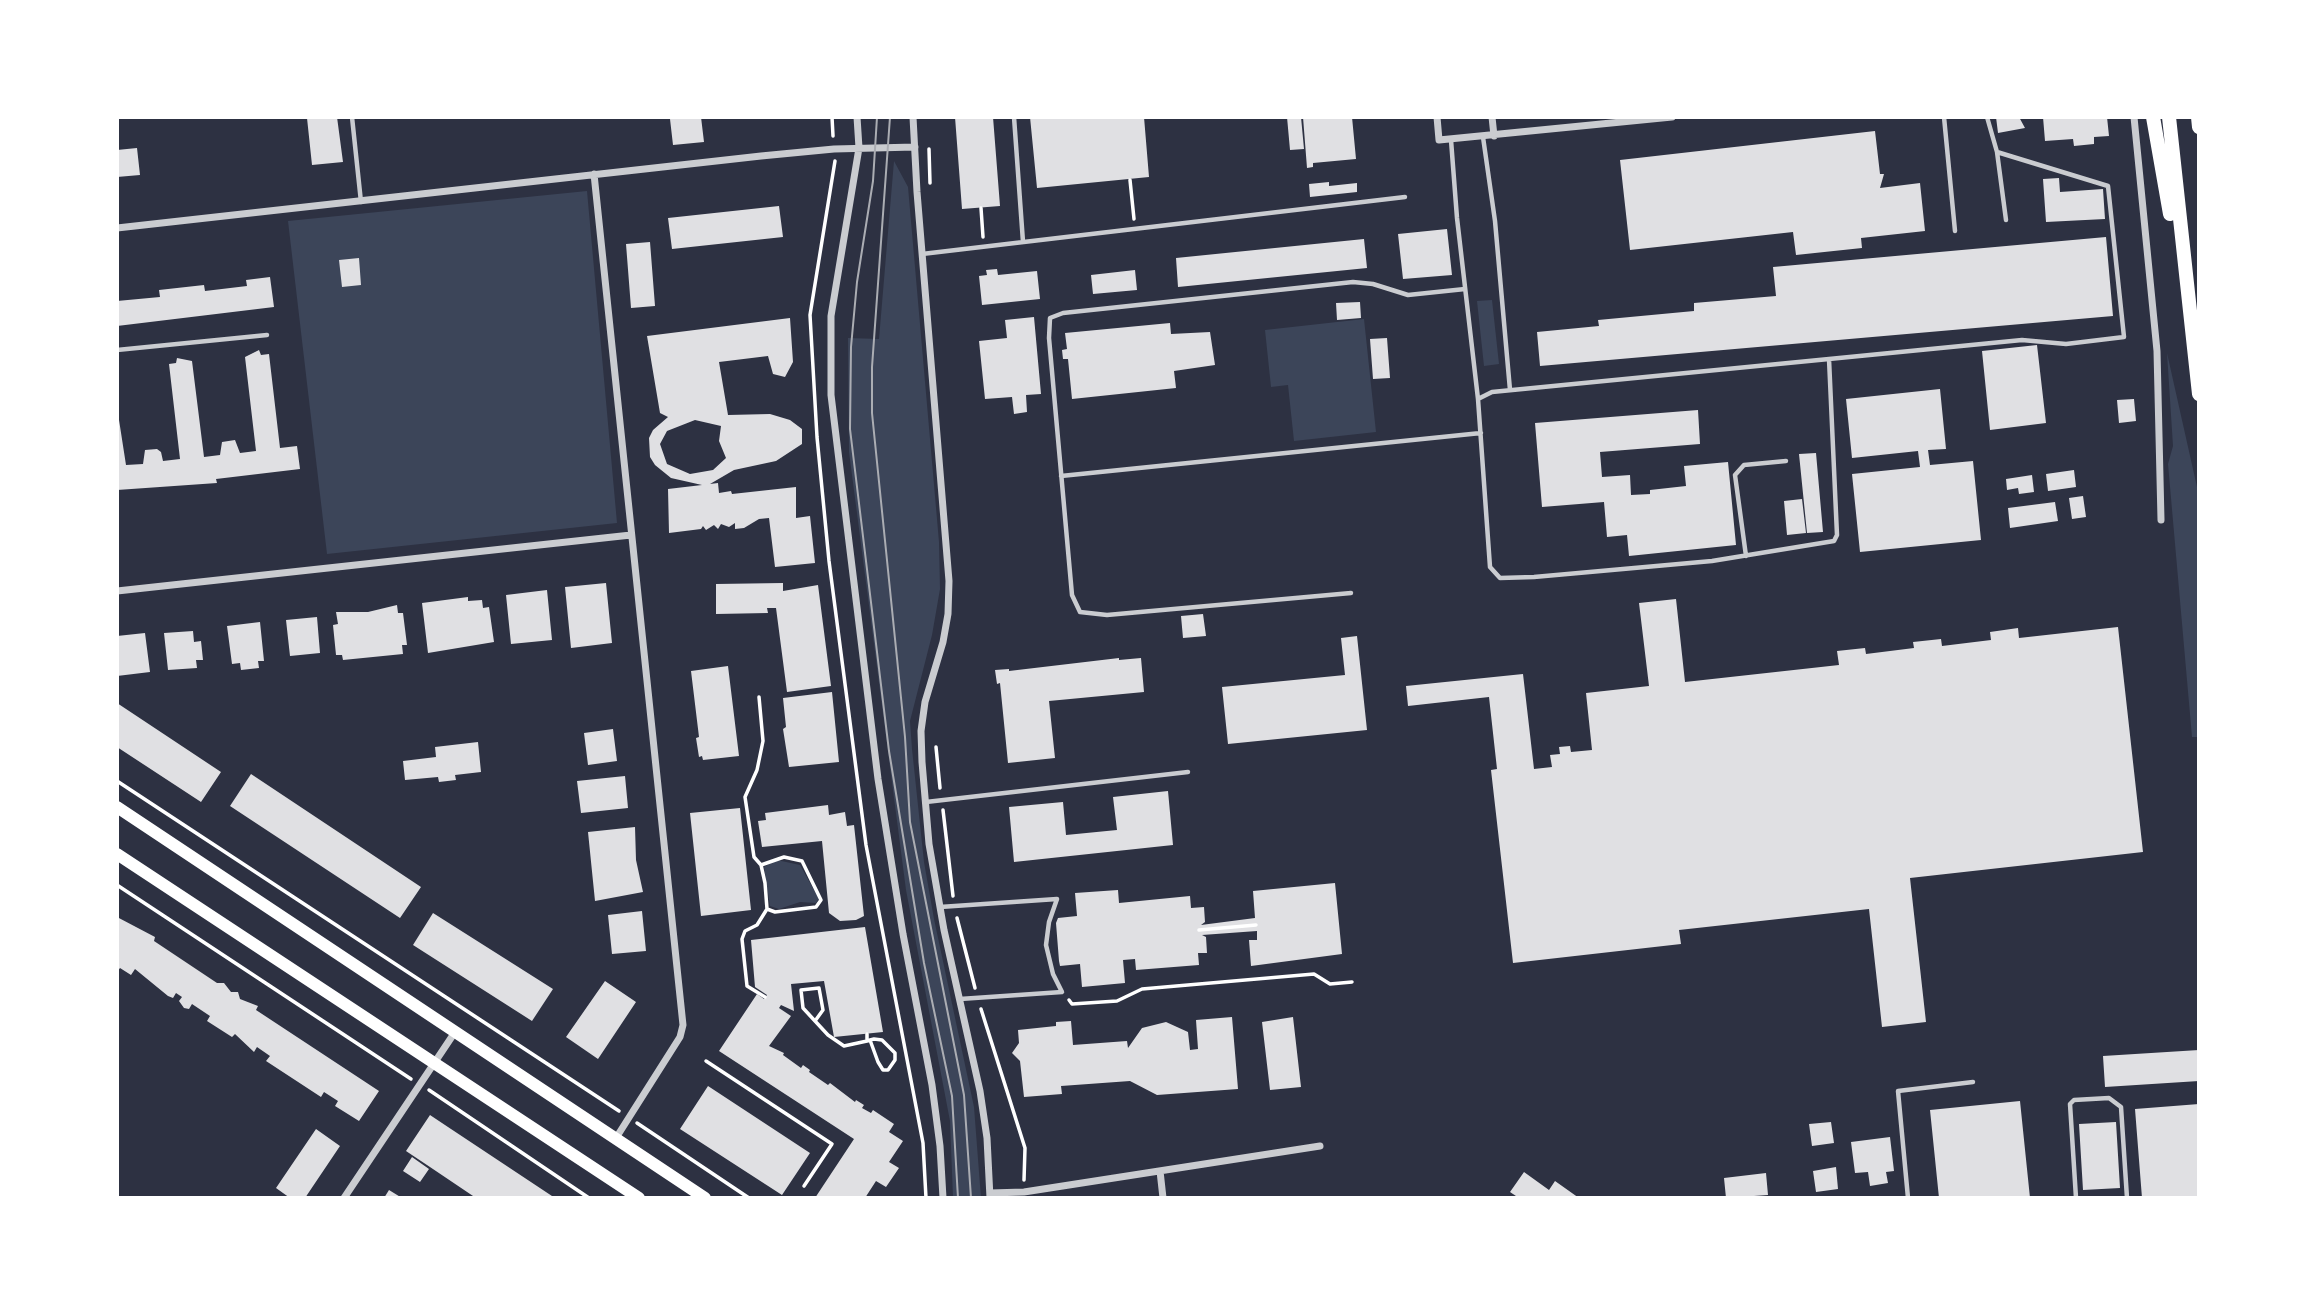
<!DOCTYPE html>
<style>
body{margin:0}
#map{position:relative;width:2316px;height:1315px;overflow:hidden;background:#2d3142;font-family:"Alegreya Sans",sans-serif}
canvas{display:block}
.frame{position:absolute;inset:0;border:119px solid #fff;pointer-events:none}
</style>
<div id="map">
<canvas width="2316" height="1315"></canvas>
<div class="frame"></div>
</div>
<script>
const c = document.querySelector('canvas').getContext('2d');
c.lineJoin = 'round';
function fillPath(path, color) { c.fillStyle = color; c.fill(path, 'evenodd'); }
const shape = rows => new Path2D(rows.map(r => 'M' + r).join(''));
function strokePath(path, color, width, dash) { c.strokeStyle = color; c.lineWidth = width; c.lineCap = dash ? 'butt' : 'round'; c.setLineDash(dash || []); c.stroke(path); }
fillPath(shape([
 [894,161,908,187,939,542,940,589,932,635,910,721,912,749,924,862,934,919,974,1107,981,1198,953,1198,950,1121,906,890,849,452,848,338,879,339],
 [587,191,617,523,327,554,288,221],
 [1492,300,1499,364,1484,366,1477,301],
 [1364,319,1376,432,1294,441,1288,385,1271,387,1265,330],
 [2167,353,2199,496,2199,737,2192,737,2168,464,2173,446],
 [777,860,800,865,819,899,816,903,800,902,779,909,770,906,764,867]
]), '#3c4559');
fillPath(shape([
 [337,117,343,162,312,165,307,118],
 [701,117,704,142,673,145,670,119],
 [955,117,993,117,1000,206,962,209],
 [1030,117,1144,117,1149,177,1037,188],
 [1287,117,1301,117,1304,149,1290,150],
 [1303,117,1352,117,1356,159,1313,163,1313,167,1307,168],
 [1996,117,2019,117,2025,128,1998,133],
 [2043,117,2107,117,2109,136,2094,137,2094,144,2074,146,2073,139,2045,141],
 [1875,131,1880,174,1884,174,1880,188,1920,183,1925,231,1861,238,1862,248,1796,255,1793,232,1630,250,1620,160],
 [137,148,140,175,117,177,117,150],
 [2059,178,2060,192,2103,189,2105,219,2046,222,2043,179],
 [1329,182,1329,186,1357,183,1357,192,1310,197,1309,184],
 [779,206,783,237,672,249,668,218],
 [1447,229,1452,275,1403,279,1398,234],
 [2106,237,2113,316,1540,366,1537,332,1599,326,1598,320,1694,311,1694,303,1776,296,1773,267],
 [1364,239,1367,268,1178,287,1176,258],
 [650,242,655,306,631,308,626,244],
 [359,258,361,285,342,287,339,260],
 [997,269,998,275,1037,271,1040,299,982,305,979,276,987,275,986,270],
 [1135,270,1137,290,1093,294,1091,275],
 [270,277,274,307,117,326,117,301,160,297,159,290,204,285,205,291,247,286,246,280],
 [1360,302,1361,318,1337,320,1336,303],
 [1034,317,1041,394,1026,395,1027,412,1014,414,1012,397,985,399,979,341,1007,338,1005,320],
 [790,318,793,362,785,377,773,374,768,356,719,362,728,415,770,414,790,420,802,429,802,444,776,461,734,470,710,484,718,483,719,493,731,491,732,494,796,487,796,518,810,516,815,563,775,567,769,518,759,519,744,528,735,529,735,523,729,527,721,524,718,529,714,525,706,530,703,526,701,529,669,533,668,489,702,485,671,478,655,465,650,457,649,438,653,430,668,417,660,413,647,336],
 [695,420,721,426,719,441,726,458,713,470,690,474,667,464,660,444,667,431],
 [1170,323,1171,334,1210,332,1215,365,1174,371,1176,388,1072,399,1068,359,1063,359,1062,350,1067,349,1065,333],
 [1387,338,1390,378,1373,379,1370,339],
 [2037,345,2046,423,1990,430,1982,351],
 [259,350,261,355,269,354,280,448,297,446,300,469,216,479,217,483,117,490,117,407,126,465,143,464,145,450,157,449,161,452,163,461,180,459,169,364,176,363,177,358,192,361,204,457,220,455,222,442,235,440,240,453,256,451,245,357],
 [1940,389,1946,449,1928,450,1930,465,1973,461,1981,540,1860,552,1852,474,1920,467,1918,451,1852,458,1846,399],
 [2134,399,2136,421,2119,423,2117,400],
 [1698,410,1700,444,1600,452,1602,477,1630,475,1631,495,1650,494,1650,490,1686,486,1684,466,1728,462,1736,545,1629,556,1627,535,1607,537,1604,502,1542,507,1535,423],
 [1816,453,1823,532,1807,533,1799,454],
 [2074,470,2076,487,2048,491,2046,474],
 [2032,475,2034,492,2019,494,2018,488,2007,490,2006,479],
 [2083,496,2086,517,2072,519,2069,498],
 [1802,499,1806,533,1787,535,1784,501],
 [2055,502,2058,521,2010,528,2008,508],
 [606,583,612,643,571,648,565,587],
 [783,583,783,591,818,585,831,686,787,692,776,608,767,608,768,613,716,614,716,584],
 [547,590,552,640,511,644,506,595],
 [468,597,468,601,482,600,483,608,489,607,494,642,428,653,422,603],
 [1676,599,1685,682,1839,665,1837,651,1865,648,1866,654,1914,648,1913,642,1941,639,1942,646,1991,640,1990,632,2018,628,2019,638,2118,627,2143,852,1910,878,1926,1022,1882,1027,1869,909,1679,930,1681,944,1513,963,1491,770,1497,769,1489,697,1408,706,1406,686,1523,674,1534,769,1552,767,1550,755,1560,754,1559,747,1570,746,1571,752,1592,750,1586,693,1649,686,1639,603],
 [397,605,398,613,403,613,407,645,402,645,403,654,343,660,342,655,336,655,333,625,338,624,336,612,368,612],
 [1203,614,1206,636,1183,638,1181,616],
 [317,617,320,653,290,656,286,620],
 [260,622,264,661,258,661,259,668,241,670,240,663,232,664,227,626],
 [193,631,194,642,201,641,203,660,196,660,197,668,168,670,164,633],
 [145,633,150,672,117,676,117,636],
 [1357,636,1367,730,1228,744,1222,687,1345,675,1341,638],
 [1119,658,1119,660,1141,658,1144,692,1049,701,1055,758,1008,763,1000,683,997,684,995,670,1009,669,1009,671],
 [728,666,739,756,703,760,702,756,699,757,696,738,699,737,691,671],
 [832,692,839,762,789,767,783,729,786,727,783,698],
 [117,703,221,772,201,802,117,747],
 [613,729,617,761,588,765,584,733],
 [478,742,481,772,455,775,456,780,439,782,438,777,405,780,403,761,436,757,435,747],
 [251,774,421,887,400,918,230,806],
 [625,776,628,808,581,813,577,781],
 [1168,791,1173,845,1014,862,1009,807,1063,802,1066,835,1117,830,1113,797],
 [828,805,829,815,845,812,847,826,854,825,864,916,856,920,840,921,829,913,822,841,762,847,758,821,766,820,765,813],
 [740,808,751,910,701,916,690,813],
 [635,827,636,860,643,892,595,901,588,832],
 [1335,883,1342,954,1251,966,1249,940,1257,940,1257,931,1202,935,1206,937,1207,953,1198,953,1199,965,1136,970,1135,959,1123,960,1125,983,1082,987,1080,964,1060,966,1059,961,1056,923,1058,918,1077,916,1075,893,1118,890,1119,903,1190,896,1191,908,1204,907,1205,922,1201,925,1255,918,1253,891],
 [642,911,646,951,612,954,608,915],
 [433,913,553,989,532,1021,413,945],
 [117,917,155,937,154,941,217,983,224,983,231,992,238,992,240,999,258,1006,256,1010,379,1091,359,1121,335,1106,338,1101,324,1092,321,1097,266,1061,270,1056,257,1047,254,1052,235,1034,232,1037,207,1021,210,1016,192,1004,189,1009,184,1008,179,1001,182,997,176,993,173,998,168,996,135,969,131,975,120,968,117,972],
 [865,927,883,1032,834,1037,824,981,791,984,794,1011,781,1005,779,1008,791,1016,769,1046,784,1053,783,1055,801,1068,803,1065,810,1070,809,1072,828,1085,830,1083,855,1102,856,1100,864,1105,862,1108,871,1113,873,1110,894,1124,889,1132,903,1141,889,1162,899,1168,886,1187,876,1181,865,1198,815,1198,854,1139,719,1051,757,994,764,999,767,995,755,987,751,940],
 [605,981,636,1002,598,1059,566,1037],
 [1232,1017,1238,1089,1157,1095,1130,1081,1061,1086,1062,1094,1024,1097,1020,1061,1012,1053,1019,1043,1018,1030,1056,1026,1056,1022,1071,1021,1073,1045,1127,1041,1128,1048,1142,1028,1166,1022,1188,1032,1190,1050,1198,1049,1196,1020],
 [1293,1017,1301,1087,1270,1090,1262,1022],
 [2199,1050,2199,1081,2105,1087,2103,1056],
 [708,1086,810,1153,782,1195,680,1129],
 [2020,1101,2030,1198,1939,1198,1930,1110],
 [2199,1104,2199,1198,2142,1198,2135,1109],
 [430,1115,451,1129,555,1198,476,1198,427,1165,406,1151],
 [1831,1122,1834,1143,1812,1146,1809,1124],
 [2116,1122,2120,1188,2083,1190,2079,1124],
 [316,1129,340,1146,305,1198,290,1198,276,1188],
 [1890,1137,1894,1171,1886,1172,1888,1183,1870,1186,1868,1172,1855,1173,1851,1142],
 [412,1157,429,1169,420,1182,403,1171],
 [1836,1167,1838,1189,1816,1192,1813,1171],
 [1524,1172,1549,1190,1555,1181,1579,1198,1519,1198,1510,1192],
 [1766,1173,1768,1195,1726,1198,1724,1178],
 [389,1190,402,1198,384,1198]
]), '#e0e0e3');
strokePath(shape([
 [832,117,833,136],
 [929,149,930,183],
 [835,161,810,315,817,437,829,561,866,845,923,1143,926,1198],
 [1130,180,1134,219],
 [981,208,983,237],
 [759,697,763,741,757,770,745,797,754,857,761,865,765,883,767,909,757,925,745,931,742,939,747,986,765,997],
 [936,747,940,788],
 [117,781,619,1111],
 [943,810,953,896],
 [761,865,784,857,802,861,821,900,816,907,775,912,767,909],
 [117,885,411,1079],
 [957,918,975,988],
 [1199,930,1256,925],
 [1069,1000,1072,1004,1117,1001,1142,989,1314,974,1330,984,1352,982],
 [981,1009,1025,1148,1024,1180],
 [815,1021,823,1010,819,988,801,990,803,1008,815,1021,828,1035,844,1046,867,1041,867,1034],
 [867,1041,870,1040,874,1039,882,1040,895,1053,895,1060,888,1070,883,1070,878,1062,870,1040],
 [706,1061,832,1144,804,1186],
 [429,1090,589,1198],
 [637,1123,749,1198]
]), '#fff', 3.5);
strokePath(shape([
 [352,117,361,202],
 [1014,117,1023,242],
 [1944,117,1955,231],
 [1987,117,1997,152,2006,220],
 [1483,137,1495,221,1510,390],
 [1451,140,1457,218,1478,399],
 [922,254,1405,197],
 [117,350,267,335],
 [1829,359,1837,535,1834,541,1712,561,1534,577,1500,578,1490,567,1478,399,1492,392,1829,359,2022,340,2066,344,2124,337,2108,186,1997,152],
 [1061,476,1481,433],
 [1746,556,1735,475,1744,465,1786,461],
 [1351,593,1107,615,1080,612,1072,595,1049,338,1050,318,1063,313,1353,282,1373,284,1408,295,1465,289],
 [926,802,1188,772],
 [940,907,1057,899,1049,922,1046,945,1053,974,1062,992,960,999],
 [1908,1198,1898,1091,1973,1082],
 [2076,1198,2070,1104,2074,1100,2109,1098,2121,1107,2127,1198]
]), '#caccd0', 4.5);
strokePath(shape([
 [857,117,859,148,831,316,831,395,878,779,903,934,932,1085,940,1146,943,1198],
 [913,117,917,192,949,581,948,614,943,642,925,702,921,731,922,762,929,844,944,930,980,1091,987,1138,990,1198],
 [1437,117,1439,140,1672,117],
 [1492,117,1494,136],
 [2134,117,2157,351,2161,520],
 [594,174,683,1025,680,1037,616,1138],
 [117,228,761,156,834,149,915,147],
 [117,591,631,535],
 [1160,1171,1163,1198],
 [990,1193,1024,1192,1320,1146],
 [344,1198,455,1032]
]), '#caccd0', 7);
strokePath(shape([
 [117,807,705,1198],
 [117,854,639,1198]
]), '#fff', 12);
strokePath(shape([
 [2153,117,2170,214],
 [2169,117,2199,394],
 [2198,117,2199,127]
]), '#fff', 14);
strokePath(shape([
 [877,117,873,181,857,282,851,347,850,429,889,751,924,963,952,1096,958,1198],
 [890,117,872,367,872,413,905,737,910,822,964,1095,971,1198]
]), '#abadb3', 2);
</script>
